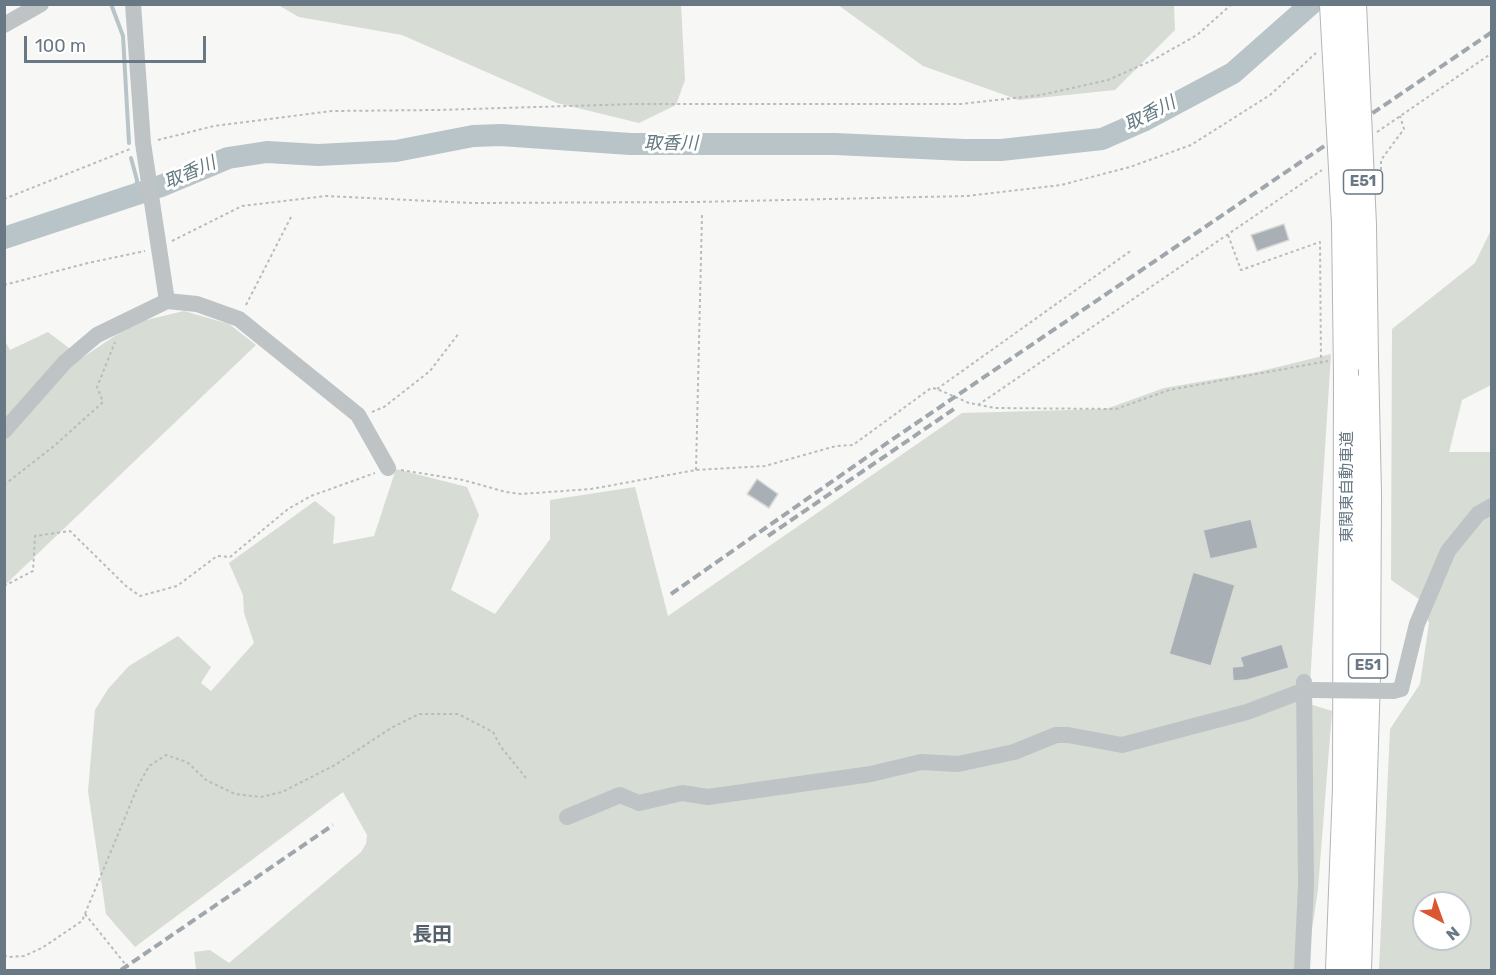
<!DOCTYPE html>
<meta charset="utf-8">
<style>
body{margin:0}
#map{position:relative;width:1496px;height:975px;overflow:hidden;background:#f7f7f5;font-family:Rubik,sans-serif}
canvas{display:block}
.frame{position:absolute;inset:0;border:6px solid #687884;pointer-events:none}
.north{position:absolute;left:1412px;top:891px;width:60px;height:60px;box-sizing:border-box;background:#fff;border:2px solid #c3c9ce;border-radius:50%;rotate:139deg;font-size:16px;font-weight:700;line-height:24px;text-align:center;color:#687884}
.north::after{content:'';display:block;margin:auto;width:21px;height:27px;background:#db5731;clip-path:polygon(50% 0,100% 100%,50% 72%,0 100%)}
.scale{position:absolute;left:24px;top:36px;width:182px;height:27px;box-sizing:border-box;border:3px solid #687884;border-top:0;padding-left:8px;font-size:18px;line-height:21px;white-space:nowrap;color:#687884;-webkit-text-stroke:4px #fff;paint-order:stroke}
</style>
<div id="map">
<canvas width="1496" height="975"></canvas>
<div class="frame"></div>
<div class="north">N</div>
<div class="scale">100 m</div>
</div>
<script>
const c = document.querySelector('canvas').getContext('2d');
c.lineJoin = 'round';
function fillPath(path, color) { c.fillStyle = color; c.fill(path, 'evenodd'); }
const shape = rows => new Path2D(rows.map(r => 'M' + r).join(''));
function strokePath(path, color, width, dash) { c.strokeStyle = color; c.lineWidth = width; c.lineCap = dash ? 'butt' : 'round'; c.setLineDash(dash || []); c.stroke(path); }
function drawText(font, color, halo, rows, align = 'center') {
  c.font = font + ' Rubik,"Noto Sans JP",sans-serif'; c.lineWidth = 6; c.setLineDash([]); c.textBaseline = 'middle'; c.strokeStyle = halo; c.fillStyle = color; for (const [text, x, y, turn = 0] of rows) {
    c.save(); c.translate(x, y); c.rotate((+turn || 0) * Math.PI / 180); c.textAlign = isNaN(turn) ? turn : align; if (halo) c.strokeText(text, 0, 0); c.fillText(text, 0, 0); c.restore();
  }
}
fillPath(shape([
 [278,5,681,5,685,80,676,105,639,123,557,103,402,35,299,17],
 [838,5,1174,5,1175,30,1115,90,1019,100,923,66],
 [1491,230,1491,385,1462,400,1449,452,1491,452,1491,970,1379,970,1390,729,1420,684,1429,623,1419,599,1391,580,1392,329,1475,263],
 [1424,903,1460,903,1460,939,1424,939],
 [184,311,229,324,256,345,5,585,4,339,10,350,48,332,82,358,134,323],
 [1331,354,1310,683,1297,700,1332,711,1318,889,1306,970,196,970,194,952,210,950,229,963,361,852,366,844,367,835,343,792,135,947,106,914,88,791,95,710,108,689,129,666,178,636,211,667,201,683,211,691,254,643,244,613,243,595,229,563,315,501,335,517,333,544,374,536,396,469,467,487,479,515,451,590,495,614,550,539,550,500,635,487,668,616,962,413,1106,409,1164,388,1257,372]
]), '#d7dcd4');
strokePath(shape([
 [111,4,123,36,129,143],
 [131,158,137,180,136,194]
]), '#b8c4c8', 4);
strokePath(shape([
 [4,238,161,186,228,158,267,152,318,155,396,151,473,136,501,135,630,144,835,144,964,150,1001,150,1102,139,1143,121,1233,73,1311,4]
]), '#b8c4c8', 22);
const building = shape([
 [1284,224,1289,240,1257,251,1251,235,1284,224],
 [757,479,778,494,769,508,747,494,757,479],
 [1251,519,1258,548,1210,559,1203,530,1251,519],
 [1193,572,1235,585,1211,666,1169,654,1193,572],
 [1282,644,1289,668,1247,680,1233,681,1232,667,1243,666,1240,657,1282,644]
]);
fillPath(building, '#a8b0b5');
strokePath(building, '#d9d9d7', 1.5);
const highway = shape([
 [1338,970,1345,788,1346,376],
 [1359,970,1368,677,1369,494,1366,360]
]);
strokePath(highway, '#b2b6b9', 26);
strokePath(shape([
 [1377,132,1492,53],
 [158,140,214,126,332,111,437,110,635,104,961,104,1041,95,1108,80,1153,60,1197,35,1232,4],
 [1381,182,1381,160,1404,129,1400,116],
 [4,199,130,149],
 [1228,235,1241,270,1320,242,1321,364],
 [172,241,242,206,326,196,472,203,696,202,967,196,1061,185,1130,167,1191,145,1270,95,1316,53],
 [4,285,88,263,145,251],
 [246,305,291,217],
 [937,389,1132,250],
 [978,405,1322,170],
 [372,412,384,407,430,371,459,333],
 [401,470,463,480,506,492,521,494,591,489,696,470,765,466,836,446,853,445,931,388,937,389,969,403,995,408,1116,409,1169,390,1328,361],
 [696,470,702,215],
 [4,485,54,446,103,402,97,387,115,342],
 [4,586,33,571,35,536,70,531,126,586,140,596,177,586,217,556,230,557,288,509,311,496,375,473],
 [85,914,130,970],
 [4,955,9,957,24,956,42,948,82,921,138,786,149,766,166,755,187,762,206,780,235,794,261,797,282,792,335,765,391,728,419,714,458,714,493,732,501,747,526,778]
]), '#b9bcbe', 2, [3, 3]);
strokePath(shape([
 [133,4,143,143,167,301],
 [4,25,41,4],
 [4,431,65,362,97,335,167,301,197,304,239,319,358,415,388,468],
 [1393,691,1401,689,1417,624,1448,551,1478,514,1492,506],
 [567,817,620,795,639,803,682,793,708,797,871,774,921,762,958,764,1014,752,1056,735,1068,735,1122,745,1247,712,1297,693,1312,690],
 [1302,970,1306,885,1304,682]
]), '#bec3c6', 16);
strokePath(highway, '#fff', 24);
strokePath(shape([
 [768,536,954,409],
 [671,594,890,441,1492,32],
 [121,970,333,825]
]), '#a0a7ac', 4, [9, 4.5]);
const highwayBridge = shape([
 [1332,4,1344,223,1346,376],
 [1354,4,1364,225,1366,360]
]);
strokePath(highwayBridge, '#b2b6b9', 26, []);
strokePath(shape([
 [1312,690,1393,691]
]), '#bec3c6', 16);
strokePath(highwayBridge, '#fff', 24);
for (const [x, y, w] of [
 [1363,182,39],
 [1368,666,39]
]) { const box = new Path2D(); box.roundRect(x - w / 2, y - 12, w, 24, 4.5); c.fillStyle = '#fff'; c.fill(box); strokePath(box, '#687884', 1.5); }
drawText('bold 15px', '#687884', null, [
 ["E51",1363,182],
 ["E51",1368,666]
]);
drawText('16px', '#687884', '#fff', [
 ["東関東自動車道",1347,487,-90]
]);
drawText('italic 18px', '#637980', '#fff', [
 ["取香川",1150,114,-27],
 ["取香川",671,144],
 ["取香川",190,173,-23]
]);
drawText('bold 20px', '#55616a', '#fff', [
 ["長田",432,935]
]);
</script>
